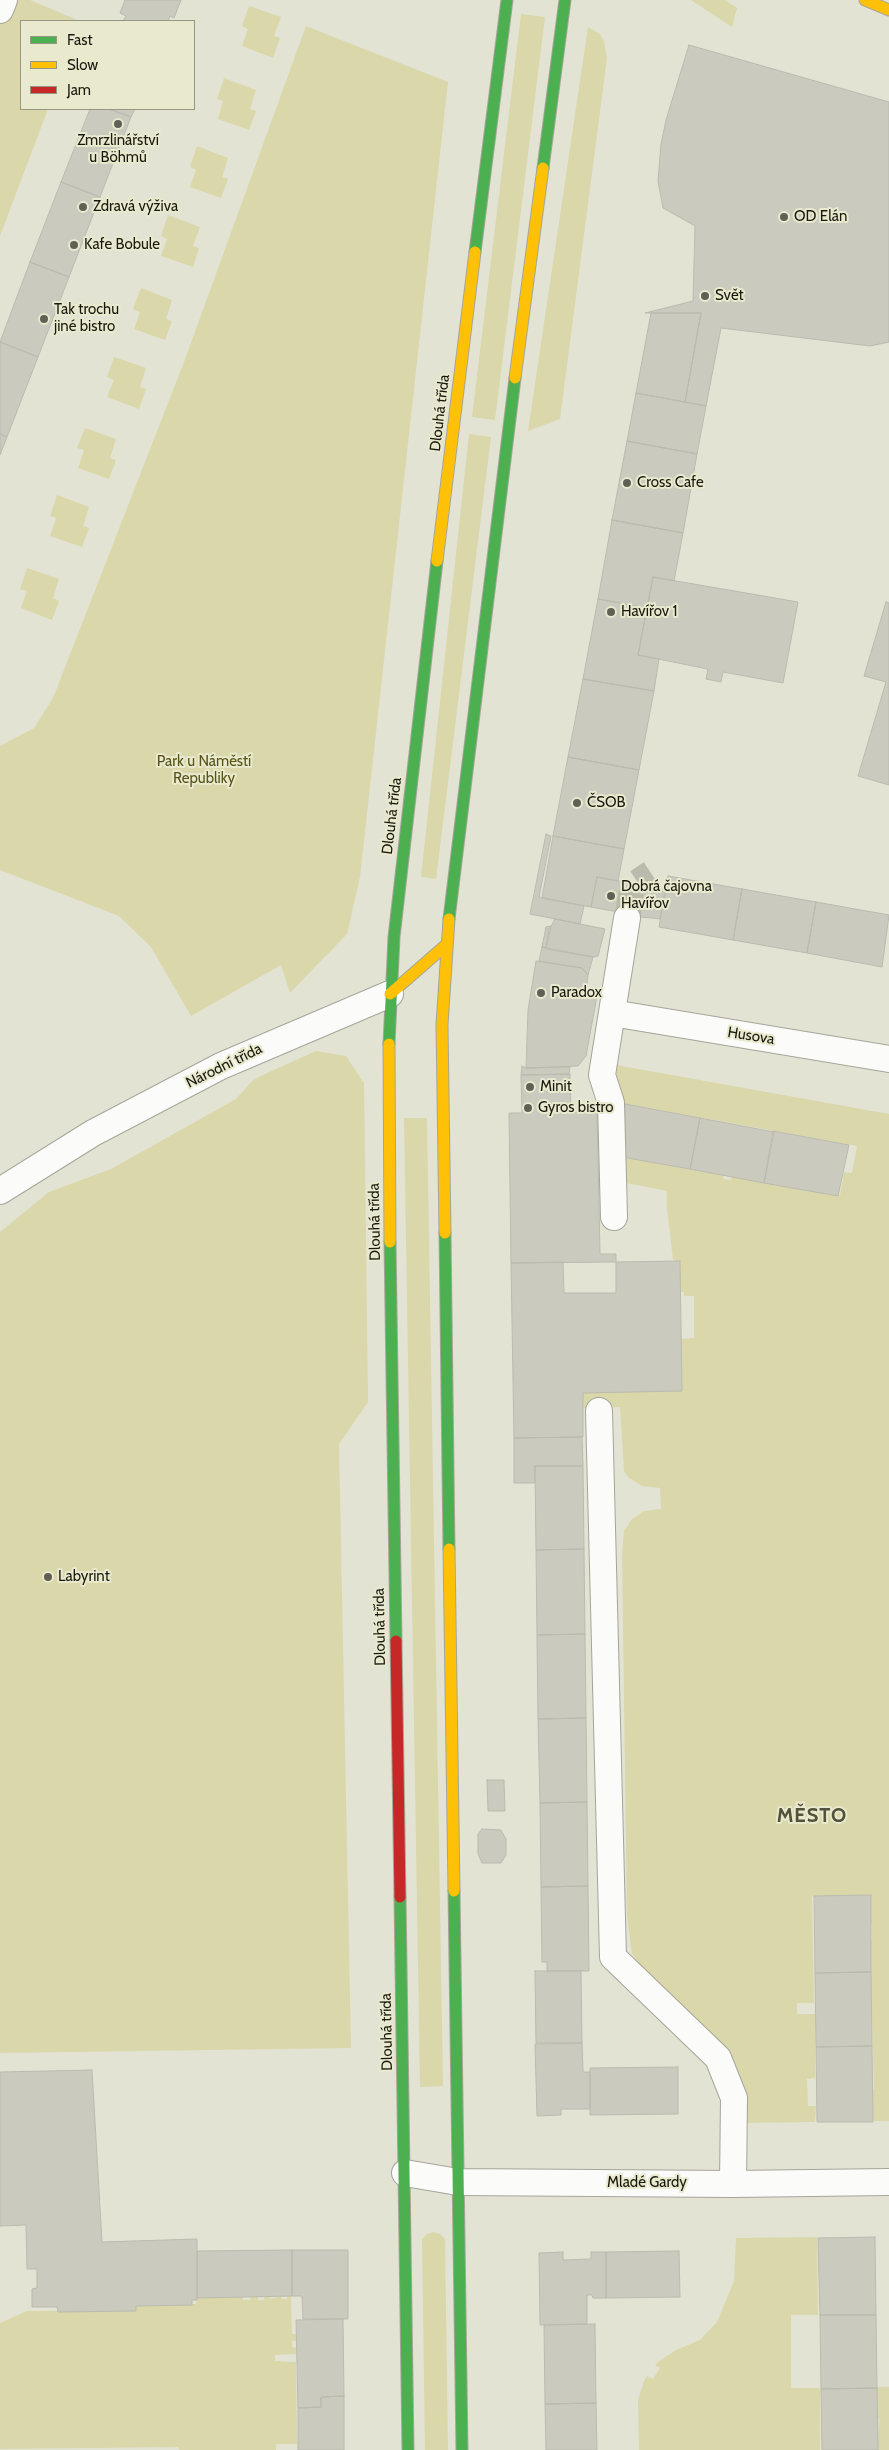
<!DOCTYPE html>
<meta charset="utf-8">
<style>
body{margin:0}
#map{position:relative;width:889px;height:2450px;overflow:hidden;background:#e3e3d4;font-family:Cabin,sans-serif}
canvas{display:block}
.legend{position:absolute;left:20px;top:20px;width:175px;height:90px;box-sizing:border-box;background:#e9e9ce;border:1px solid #969682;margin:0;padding:6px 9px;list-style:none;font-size:15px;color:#1a1910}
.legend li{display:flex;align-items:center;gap:10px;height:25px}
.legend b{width:25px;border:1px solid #969682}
</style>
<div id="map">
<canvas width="889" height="2450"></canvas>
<ul class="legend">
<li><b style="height:6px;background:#4caf50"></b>Fast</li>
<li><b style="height:6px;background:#ffc107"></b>Slow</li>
<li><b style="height:6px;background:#c62828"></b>Jam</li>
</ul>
</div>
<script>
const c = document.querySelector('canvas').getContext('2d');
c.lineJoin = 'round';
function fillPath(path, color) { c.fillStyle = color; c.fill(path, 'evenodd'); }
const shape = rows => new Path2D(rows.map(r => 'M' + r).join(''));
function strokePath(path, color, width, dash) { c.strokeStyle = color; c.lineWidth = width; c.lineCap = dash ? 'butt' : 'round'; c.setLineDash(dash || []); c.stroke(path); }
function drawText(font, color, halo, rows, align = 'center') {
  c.font = font + ' Cabin,sans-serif'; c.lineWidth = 4; c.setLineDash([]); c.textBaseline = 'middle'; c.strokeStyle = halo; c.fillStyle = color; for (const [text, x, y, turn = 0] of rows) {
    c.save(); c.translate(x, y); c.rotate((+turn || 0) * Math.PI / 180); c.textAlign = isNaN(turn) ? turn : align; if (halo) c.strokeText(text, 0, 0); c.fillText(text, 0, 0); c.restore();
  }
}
fillPath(shape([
 [6,0,30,0,80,21,21,21,21,109,48,109,0,236,0,15],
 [691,0,725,0,737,8,732,27],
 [249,6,281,17,274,36,280,38,273,58,242,46,248,29,242,26],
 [521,14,545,17,495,420,472,417],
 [306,26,448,82,360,877,347,934,290,993,281,965,191,1016,151,947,119,916,0,870,0,746,34,728,53,698,184,362],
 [588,27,600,34,604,42,607,58,560,419,528,431],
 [224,78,256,90,250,109,256,111,249,130,218,119,223,101,217,99],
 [197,146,228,158,222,177,228,179,221,198,190,187,196,170,190,167],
 [168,215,200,227,193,246,199,248,193,267,161,256,167,239,161,236],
 [141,288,172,300,166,319,172,321,165,340,134,329,140,312,133,309],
 [114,357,146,368,140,387,146,389,139,409,107,397,114,380,107,377],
 [85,428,116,439,110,458,116,460,109,479,78,468,84,450,77,448],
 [469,434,491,437,436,879,421,877],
 [57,495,89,507,83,526,89,528,82,547,50,536,56,518,50,516],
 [27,568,59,579,53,598,59,601,52,620,21,608,27,591,20,589],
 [316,1051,346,1056,364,1083,368,1402,339,1444,351,2048,0,2053,0,1232,49,1192,111,1169,236,1099,254,1079],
 [616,1065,889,1114,889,2121,873,2121,872,2090,874,2089,870,1941,872,1941,872,1925,870,1925,869,1895,812,1896,814,2003,797,2003,797,2014,815,2014,815,2078,807,2079,808,2106,816,2106,815,2122,742,2123,742,2106,632,1954,627,1916,622,1554,624,1531,632,1519,644,1511,661,1509,660,1488,642,1486,629,1478,624,1471,620,1407,582,1408,582,1392,681,1339,694,1338,694,1296,684,1296,684,1292,680,1292,680,1261,673,1260,667,1208,667,1191,621,1182,616,1156,724,1174,723,1179,731,1180,732,1175,840,1195,844,1172,852,1173,857,1146,626,1104,625,1111,617,1111],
 [404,1118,427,1118,443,2086,420,2087],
 [433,2232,440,2234,445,2239,448,2450,425,2450,422,2239,427,2234],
 [817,2237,818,2315,791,2315,791,2388,820,2388,820,2450,639,2450,638,2400,644,2381,647,2376,653,2379,660,2368,655,2365,658,2362,676,2350,700,2340,717,2322,734,2281,736,2238],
 [243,2296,243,2300,250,2300,251,2296,258,2296,258,2300,264,2300,264,2296,270,2296,270,2299,281,2296,282,2299,287,2299,287,2296,291,2296,292,2334,296,2334,296,2341,292,2341,292,2347,296,2348,296,2354,275,2355,275,2361,296,2362,297,2444,276,2444,276,2450,179,2450,178,2447,0,2449,0,2323,27,2311,135,2310,135,2305,196,2304,196,2297],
 [876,2387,889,2387,889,2450,877,2450,879,2418,877,2418]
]), '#dad7aa');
const building = shape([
 [125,0,181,0,174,18,170,16,168,21,123,21,126,16,120,13,125,0],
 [689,45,889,102,889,342,870,346,721,328,706,406,685,402,701,313,645,313,693,301,695,226,663,208,658,181,661,144,666,120,689,45],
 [90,109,109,109,131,117,100,197,61,182,90,109],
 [109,109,135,109,131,117,109,109],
 [61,182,100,197,69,277,30,262,61,182],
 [30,262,69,277,38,357,0,342,30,262],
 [651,313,701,313,685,402,636,393,651,313],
 [0,342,38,357,7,437,0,434,0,342],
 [636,393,706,406,697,454,627,441,636,393],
 [0,434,7,437,0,455,0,434],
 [627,441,697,454,683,533,612,520,627,441],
 [612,520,683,533,674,581,653,577,647,608,598,599,612,520],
 [653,577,798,602,783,683,723,672,721,682,706,679,708,669,638,655,653,577],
 [598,599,647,608,638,655,659,659,654,691,583,679,598,599],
 [886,602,889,603,889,785,858,776,886,682,864,676,886,602],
 [583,679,654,691,639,770,568,757,583,679],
 [568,757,639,770,624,849,553,836,568,757],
 [546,834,551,836,539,897,584,906,580,924,530,914,546,834],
 [553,836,624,849,618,881,597,877,591,907,542,898,553,836],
 [668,876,742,889,733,940,659,927,668,876],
 [597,877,640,885,635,915,591,907,597,877],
 [640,885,665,889,660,919,633,916,635,915,640,885],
 [742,889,816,902,807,953,733,940,742,889],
 [816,902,889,915,882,967,807,953,816,902],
 [555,919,605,929,598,956,594,957,546,949,549,930,555,919],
 [551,926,546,948,542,947,546,927,551,926],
 [542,947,593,957,588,975,582,968,539,961,542,947],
 [536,961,582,968,588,975,586,994,597,996,586,1056,578,1066,526,1068,528,1010,536,961],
 [522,1066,526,1068,570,1067,569,1074,521,1075,522,1066],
 [570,1074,571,1112,597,1112,600,1254,616,1254,616,1262,511,1263,509,1113,522,1113,521,1075,570,1074],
 [625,1104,700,1118,690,1169,616,1156,625,1104],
 [700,1118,774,1132,764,1183,690,1169,700,1118],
 [773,1131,849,1145,838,1196,764,1183,773,1131],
 [680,1261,682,1391,583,1393,583,1437,514,1438,511,1263,563,1262,564,1293,616,1293,616,1262,680,1261],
 [582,1437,583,1466,535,1466,535,1483,514,1483,514,1438,582,1437],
 [535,1466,583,1466,584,1549,536,1550,535,1466],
 [584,1549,585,1634,537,1635,536,1550,584,1549],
 [585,1634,586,1718,538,1719,537,1635,585,1634],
 [586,1718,587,1802,540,1803,538,1719,586,1718],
 [487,1780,504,1780,505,1811,488,1811,487,1780],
 [587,1802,588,1886,541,1887,540,1803,587,1802],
 [482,1829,501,1830,506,1839,506,1855,501,1863,482,1863,478,1854,478,1834,482,1829],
 [588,1886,589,1971,547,1971,547,1962,542,1962,541,1887,588,1886],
 [871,1895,871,1972,815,1973,814,1896,871,1895],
 [535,1971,581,1971,582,2043,536,2043,535,1971],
 [871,1972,872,2046,816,2047,815,1973,871,1972],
 [582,2043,583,2072,590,2072,590,2109,561,2109,561,2115,537,2116,535,2044,582,2043],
 [872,2046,873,2122,817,2122,816,2047,872,2046],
 [678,2067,678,2114,590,2115,590,2068,678,2067],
 [92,2070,102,2242,197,2239,197,2300,192,2300,192,2305,136,2306,136,2311,58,2312,57,2307,32,2307,32,2289,37,2288,37,2269,27,2269,26,2225,0,2226,0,2072,92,2070],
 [875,2237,876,2315,820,2315,818,2238,875,2237],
 [292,2250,348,2250,348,2319,303,2319,302,2296,292,2296,292,2250],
 [292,2250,292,2296,197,2298,197,2251,292,2250],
 [679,2251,680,2297,606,2298,606,2252,679,2251],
 [563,2252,563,2260,591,2259,591,2252,606,2252,606,2298,593,2298,592,2295,587,2295,587,2324,540,2325,539,2253,563,2252],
 [820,2315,876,2315,877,2388,821,2389,820,2315],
 [343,2319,344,2396,321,2397,321,2407,298,2408,296,2320,343,2319],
 [595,2324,596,2403,545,2404,544,2325,595,2324],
 [877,2388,878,2450,822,2450,821,2389,877,2388],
 [344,2396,344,2450,298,2450,298,2408,321,2407,321,2397,344,2396],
 [596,2403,597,2450,546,2450,545,2404,596,2403]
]);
fillPath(building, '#cacabe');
strokePath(building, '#bbbaaf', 1);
strokePath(shape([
 [627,918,633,885,651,873]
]), '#bbbbad', 26, [26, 13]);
const street = shape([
 [0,10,4,0],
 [612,1013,889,1059],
 [0,1191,93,1133,221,1066,390,994],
 [614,1217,611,1103,602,1075,627,918],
 [599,1411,613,1957,718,2058,734,2098,733,2184],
 [405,2173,458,2182,733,2184,889,2182]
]);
const fast = shape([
 [543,168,565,0],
 [475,252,507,0],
 [449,919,515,378],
 [389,1044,394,937,437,561],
 [445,1233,449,1549],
 [390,1242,396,1641],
 [454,1891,462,2450],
 [400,1897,408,2450]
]);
const slow = shape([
 [865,0,889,10],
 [515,378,543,168],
 [437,561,475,252],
 [390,994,446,945],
 [389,1044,390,1242],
 [445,1233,442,1025,449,919],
 [449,1549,454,1891]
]);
const jam = shape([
 [396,1641,400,1897]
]);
strokePath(street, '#a5a59a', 28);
strokePath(fast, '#a5a59a', 13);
strokePath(slow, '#a5a59a', 13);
strokePath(jam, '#a5a59a', 13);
strokePath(street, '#fbfbf9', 26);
strokePath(fast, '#4caf50', 11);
strokePath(slow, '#ffc107', 11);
strokePath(jam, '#c62828', 11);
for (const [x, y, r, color] of [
 [118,124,5,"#606055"],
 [83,207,5,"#606055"],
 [784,217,5,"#606055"],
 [74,245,5,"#606055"],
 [705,296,5,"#606055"],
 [44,319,5,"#606055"],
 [627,483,5,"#606055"],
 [611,612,5,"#606055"],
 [577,803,5,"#606055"],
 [611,896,5,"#606055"],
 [541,993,5,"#606055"],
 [530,1087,5,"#606055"],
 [528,1108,5,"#606055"],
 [48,1577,5,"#606055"]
]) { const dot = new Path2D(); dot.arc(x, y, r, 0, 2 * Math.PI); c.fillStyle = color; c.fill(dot); strokePath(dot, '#e9e9ce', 2); }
drawText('15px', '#1a1910', '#e9e9ce', [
 ["Zmrzlinářství",118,141,"center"],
 ["u Böhmů",118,158,"center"],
 ["Zdravá výživa",93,207],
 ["OD Elán",794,217],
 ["Kafe Bobule",84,245],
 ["Svět",715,296],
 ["Tak trochu",54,310],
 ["jiné bistro",54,327],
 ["Cross Cafe",637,483],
 ["Havířov 1",621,612],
 ["ČSOB",587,803],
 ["Dobrá čajovna",621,887],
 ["Havířov",621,904],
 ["Paradox",551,993],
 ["Minit",540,1087],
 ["Gyros bistro",538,1108],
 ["Labyrint",58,1577]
], 'left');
drawText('15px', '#1a1910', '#e9e9ce', [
 ["Dlouhá třída",440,413,-83],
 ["Dlouhá třída",392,816,-83],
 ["Husova",751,1036,9],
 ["Národní třída",224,1066,-26],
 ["Dlouhá třída",375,1222,-91],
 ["Dlouhá třída",380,1627,-91],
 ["Dlouhá třída",387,2032,-91],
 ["Mladé Gardy",647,2183]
]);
drawText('15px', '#585416', '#e9e9ce', [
 ["Park u Náměstí",204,762],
 ["Republiky",204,779]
]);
c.letterSpacing = '1px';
drawText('bold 20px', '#52513b', '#e9e9ce', [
 ["MĚSTO",812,1816]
]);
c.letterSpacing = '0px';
</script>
